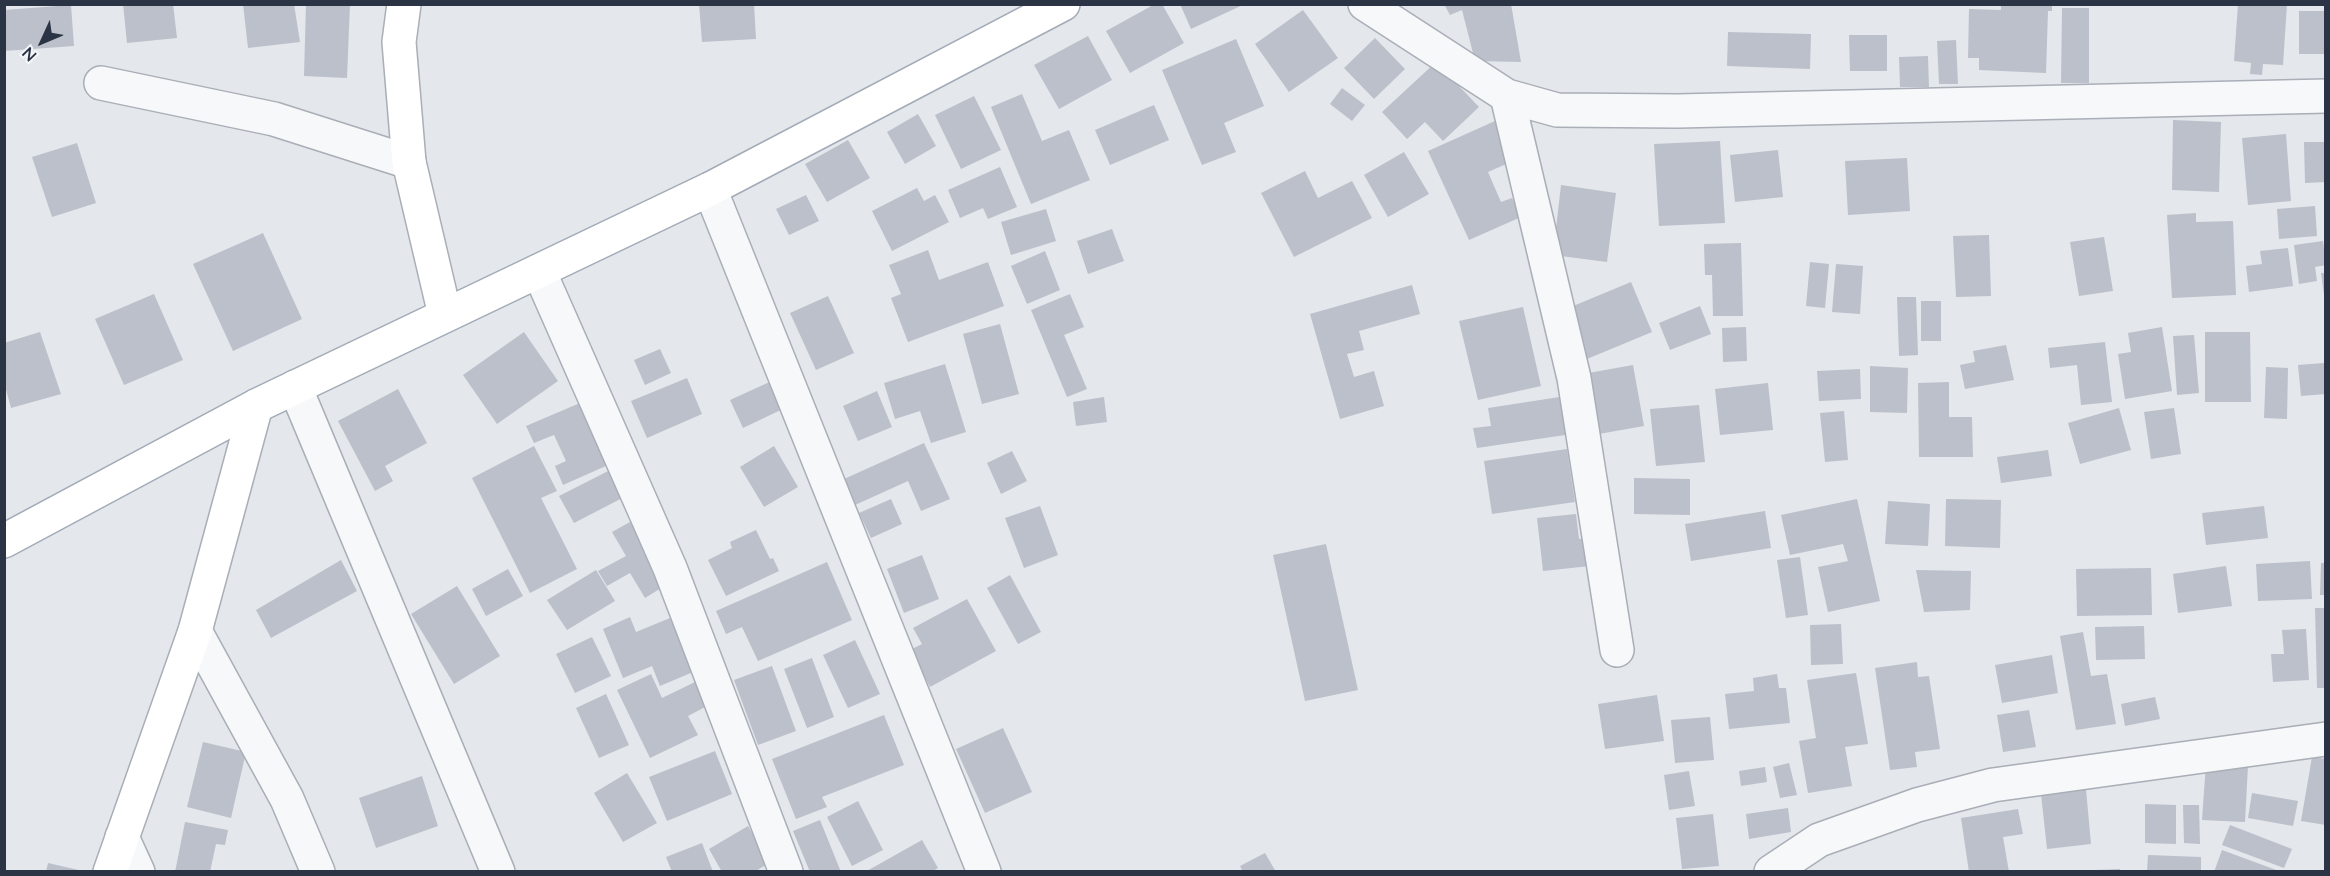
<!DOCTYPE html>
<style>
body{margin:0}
#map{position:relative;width:2330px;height:876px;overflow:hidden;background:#e4e7ec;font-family:Lato,sans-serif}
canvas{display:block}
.frame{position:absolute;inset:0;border:6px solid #2b3445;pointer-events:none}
.north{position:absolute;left:12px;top:12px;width:60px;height:60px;-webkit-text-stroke:4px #f4f6f9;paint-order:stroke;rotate:226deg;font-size:16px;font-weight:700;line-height:24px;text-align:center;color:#2b3445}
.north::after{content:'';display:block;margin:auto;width:21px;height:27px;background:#2b3445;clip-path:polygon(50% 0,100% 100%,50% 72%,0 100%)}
</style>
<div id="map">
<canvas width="2330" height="876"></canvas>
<div class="frame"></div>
<div class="north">N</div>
</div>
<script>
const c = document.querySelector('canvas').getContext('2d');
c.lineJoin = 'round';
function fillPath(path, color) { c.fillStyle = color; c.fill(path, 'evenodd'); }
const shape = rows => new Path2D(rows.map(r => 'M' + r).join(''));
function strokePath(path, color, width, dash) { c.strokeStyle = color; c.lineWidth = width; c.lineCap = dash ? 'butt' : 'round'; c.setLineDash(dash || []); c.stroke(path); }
fillPath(shape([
 [123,4,173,4,177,38,127,43],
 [243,4,294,4,300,42,248,48],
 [306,4,350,4,347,78,304,76],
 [699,4,754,4,756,39,702,42],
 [1155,4,1162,4,1184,43,1130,73,1106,31],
 [1180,4,1245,4,1191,29],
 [1444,4,1511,4,1521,62,1475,61,1462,10,1450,15],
 [2001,4,2052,4,2052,11,2048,11,2046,73,1979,70,1979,58,1968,58,1969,9,2001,10],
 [2238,4,2287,4,2283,65,2263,64,2262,75,2250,74,2251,63,2234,61],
 [71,5,74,46,4,51,4,10],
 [2062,8,2089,8,2089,83,2061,83],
 [1303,10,1338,58,1289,92,1255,44],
 [2299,11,2326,11,2326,54,2299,54],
 [1728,32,1811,34,1810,69,1727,66],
 [1849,35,1887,35,1887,71,1850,71],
 [1088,36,1112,80,1059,109,1034,65],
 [1375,38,1405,69,1374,99,1344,68],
 [1236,39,1264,106,1224,123,1236,152,1202,165,1162,70],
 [1956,40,1958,84,1939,84,1937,41],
 [1928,56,1929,87,1900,87,1899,57],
 [1436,62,1479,107,1443,141,1425,122,1407,139,1382,112],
 [1342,88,1365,105,1352,121,1330,104],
 [1022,94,1042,141,1069,130,1090,180,1031,204,991,107],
 [974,96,1001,150,961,169,935,115],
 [1154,105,1169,140,1110,165,1095,130],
 [918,114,936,146,905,164,887,132],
 [2173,120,2221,122,2219,192,2172,190],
 [1495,121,1513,161,1488,172,1501,202,1512,198,1521,217,1469,240,1428,151],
 [2286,134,2291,201,2248,205,2242,138],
 [848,140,870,178,827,202,805,164],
 [1720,141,1725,223,1659,226,1654,144],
 [2304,142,2326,142,2326,182,2305,183],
 [77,143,96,203,52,217,32,157],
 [1778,150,1783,197,1735,202,1730,155],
 [1404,152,1429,194,1388,217,1364,175],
 [1907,158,1910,211,1848,215,1845,161],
 [1000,167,1017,207,988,219,983,208,960,218,948,190],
 [1305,171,1318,198,1352,181,1372,218,1294,257,1261,193],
 [1561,185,1616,193,1607,262,1553,255],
 [917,188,924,201,935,195,949,222,892,251,872,211],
 [806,195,819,221,789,235,776,209],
 [2315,206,2317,236,2279,239,2277,209],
 [1046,209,1056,241,1011,255,1001,222],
 [2196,213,2196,222,2233,221,2236,295,2172,298,2167,215],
 [1112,229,1124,261,1088,274,1077,241],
 [263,233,302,319,233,351,193,264],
 [1989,235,1991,296,1956,297,1953,236],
 [2104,237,2113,291,2079,296,2070,242],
 [2323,241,2326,265,2315,267,2317,281,2299,284,2294,245],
 [1741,243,1743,316,1713,316,1712,275,1705,275,1704,244],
 [2288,248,2293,286,2249,292,2246,266,2262,264,2260,251],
 [928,250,939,280,988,262,1004,306,908,342,891,298,901,294,889,265],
 [1045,251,1060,290,1027,304,1011,266],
 [1810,262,1829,264,1825,308,1806,306],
 [1836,264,1863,266,1860,314,1832,312],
 [2321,273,2326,273,2326,295,2324,295],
 [1631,282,1652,332,1587,359,1566,309],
 [1412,285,1420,314,1359,331,1364,350,1347,354,1354,377,1374,371,1384,406,1340,419,1310,314],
 [154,294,183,360,124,385,95,319],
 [1070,294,1084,327,1064,335,1087,389,1067,397,1031,310],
 [828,296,854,353,816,370,790,313],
 [1897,297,1916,297,1918,355,1899,356],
 [1921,301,1941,301,1941,341,1921,341],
 [1700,306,1711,334,1670,350,1659,323],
 [1523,307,1541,386,1478,400,1459,321],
 [1000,324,1019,394,982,404,963,334],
 [1746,327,1747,361,1723,362,1722,328],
 [2162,327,2172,391,2125,399,2118,354,2131,352,2128,333],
 [40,332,61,394,11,408,4,382,4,343],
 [524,332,558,381,497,424,463,375],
 [2205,332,2250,332,2251,402,2205,402],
 [2194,335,2199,393,2177,395,2173,336],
 [2105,342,2112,402,2081,405,2077,365,2050,368,2048,348],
 [2006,345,2014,380,1965,389,1960,365,1975,362,1973,351],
 [660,349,671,373,645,385,634,360],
 [2324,363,2326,394,2301,396,2298,365],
 [945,364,966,432,931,443,920,411,895,419,884,383],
 [1633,365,1644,426,1593,435,1583,374],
 [1870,366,1908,368,1907,413,1870,412],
 [2266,367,2288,368,2287,419,2264,418],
 [1860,369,1861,399,1819,401,1817,371],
 [687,378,702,414,647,438,631,401],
 [774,380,787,407,743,428,730,400],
 [1949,382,1949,417,1972,417,1973,457,1919,457,1918,383],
 [1768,383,1773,430,1720,435,1715,389],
 [398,389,427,443,385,466,393,481,375,491,338,421],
 [877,391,892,427,858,441,843,406],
 [1566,396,1572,434,1477,448,1473,428,1491,426,1488,408],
 [1104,397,1107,422,1076,426,1073,402],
 [580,403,608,465,563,485,555,466,566,461,554,435,534,443,526,426],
 [1699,405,1705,462,1656,466,1650,409],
 [2119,408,2131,450,2080,464,2068,423],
 [2174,408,2181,454,2151,459,2144,412],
 [1844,411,1848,460,1825,462,1820,413],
 [924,443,950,499,921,511,908,481,855,505,844,479],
 [534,446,557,491,541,498,577,569,530,593,472,478],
 [774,446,798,487,764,507,740,467],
 [1567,449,1575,502,1492,514,1484,461],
 [2048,450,2052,476,2001,483,1997,457],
 [1012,451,1027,481,1001,494,987,463],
 [616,467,630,494,574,523,559,496],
 [1634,478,1690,479,1690,515,1634,514],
 [891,499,902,524,871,538,859,513],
 [1857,499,1880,601,1828,612,1818,567,1848,561,1843,544,1790,555,1781,515],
 [1946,499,2001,500,2000,548,1945,546],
 [1888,501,1930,504,1928,546,1885,544],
 [1040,506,1058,555,1024,568,1005,518],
 [2264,506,2268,538,2206,545,2202,513],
 [1765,511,1771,548,1691,561,1685,524],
 [1576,514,1579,539,1586,538,1590,566,1543,571,1537,518],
 [630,522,666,585,645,598,630,573,607,586,598,571,626,556,612,532],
 [756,530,770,559,773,558,779,571,726,596,708,560,732,548,730,542],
 [1326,544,1358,690,1305,701,1273,555],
 [922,555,939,599,904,613,887,569],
 [1800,557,1808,615,1786,618,1777,560],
 [341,560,357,591,271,638,256,610],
 [2310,561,2312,599,2258,601,2256,564],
 [827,562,852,620,758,661,742,627,726,634,716,611],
 [2321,563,2326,563,2326,595,2320,595],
 [2226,566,2232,606,2178,613,2173,574],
 [2151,568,2152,615,2077,616,2076,569],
 [508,569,523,596,486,616,472,589],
 [596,570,615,601,567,630,547,600],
 [1916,570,1971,571,1970,610,1924,612],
 [1010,575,1041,632,1018,644,987,588],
 [457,586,500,656,454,684,411,614],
 [967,599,996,651,930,687,910,650,922,644,913,628],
 [2315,608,2326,608,2326,688,2317,688],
 [630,617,636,632,670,618,693,672,660,686,652,666,623,678,603,629],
 [1841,624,1843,664,1811,665,1810,625],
 [2144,626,2145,659,2096,660,2095,627],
 [2306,629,2309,680,2273,682,2271,654,2284,654,2282,630],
 [2083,632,2091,676,2107,674,2116,724,2076,730,2060,636],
 [592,637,611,676,575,693,556,654],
 [855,640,880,694,848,708,823,655],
 [2052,655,2058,693,2002,703,1995,665],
 [812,658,834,717,807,728,784,669],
 [1917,662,1918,677,1929,676,1940,749,1915,752,1917,767,1890,770,1875,668],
 [772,666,796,731,758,745,734,680],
 [1856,673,1868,744,1845,747,1852,786,1808,793,1799,741,1816,738,1807,680],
 [651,674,662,698,695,682,707,706,688,716,698,735,650,758,617,690],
 [1777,674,1779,688,1786,688,1790,723,1729,729,1725,694,1754,691,1753,678],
 [606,694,629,745,599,758,576,708],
 [1657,695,1664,741,1605,749,1598,704],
 [2155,697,2160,719,2125,726,2121,704],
 [2029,710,2036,747,2003,752,1997,715],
 [884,715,904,765,822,797,827,807,796,819,772,759],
 [1710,717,1714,760,1675,763,1671,720],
 [1003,728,1032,792,985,813,956,749],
 [203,742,246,752,231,818,187,807],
 [715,751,732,794,667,821,649,777],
 [2312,757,2326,759,2326,825,2301,821],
 [1789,763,1797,795,1780,798,1773,767],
 [2206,763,2248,766,2245,822,2202,820],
 [1765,767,1767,782,1741,786,1739,771],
 [1689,771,1695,806,1669,810,1664,775],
 [627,773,657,823,623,842,594,793],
 [422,776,438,826,376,848,359,798],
 [2086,789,2091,844,2047,849,2041,794],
 [2252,793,2298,801,2293,826,2248,818],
 [858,801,883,850,852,866,827,817],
 [2145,804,2176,805,2176,844,2145,843],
 [2183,805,2199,805,2200,844,2184,843],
 [1788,808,1791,832,1749,839,1746,814],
 [2018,809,2023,834,2003,837,2009,872,1969,872,1961,818],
 [1713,814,1719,866,1682,869,1676,818],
 [820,820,841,872,810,872,793,831],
 [185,822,228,830,225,845,216,844,210,872,175,872],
 [2230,825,2292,849,2284,868,2222,845],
 [748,826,769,863,754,872,722,872,709,849],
 [922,840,938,868,931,872,865,872],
 [702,843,713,872,672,872,666,857],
 [2222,850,2279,871,2279,872,2214,872],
 [1265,853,1276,872,1243,872,1240,866],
 [2148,855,2201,857,2201,872,2147,872],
 [48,863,83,871,83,872,46,872],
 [2120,869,2120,872,2095,872,2095,870]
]), '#bbc0ca');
const street = shape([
 [1365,4,1507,96,1557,110,1678,111,2326,96],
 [101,83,274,119,409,162],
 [1507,96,1574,378,1617,650],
 [710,189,984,872],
 [539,271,670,568,786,872],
 [295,387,498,872],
 [195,631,287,799,318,872],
 [122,837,138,872],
 [1771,872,1819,840,1917,805,1993,785,2326,739]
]);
const secondary = shape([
 [404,4,399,42,409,162,445,315],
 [110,872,195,631,256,406]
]);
const primary = shape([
 [4,541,256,406,710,189,1063,4]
]);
strokePath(street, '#a9aeb7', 36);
strokePath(secondary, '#a9aeb7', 36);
strokePath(primary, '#a3abb8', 36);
strokePath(street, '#f7f8fa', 33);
strokePath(secondary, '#fff', 33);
strokePath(primary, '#fff', 33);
</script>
